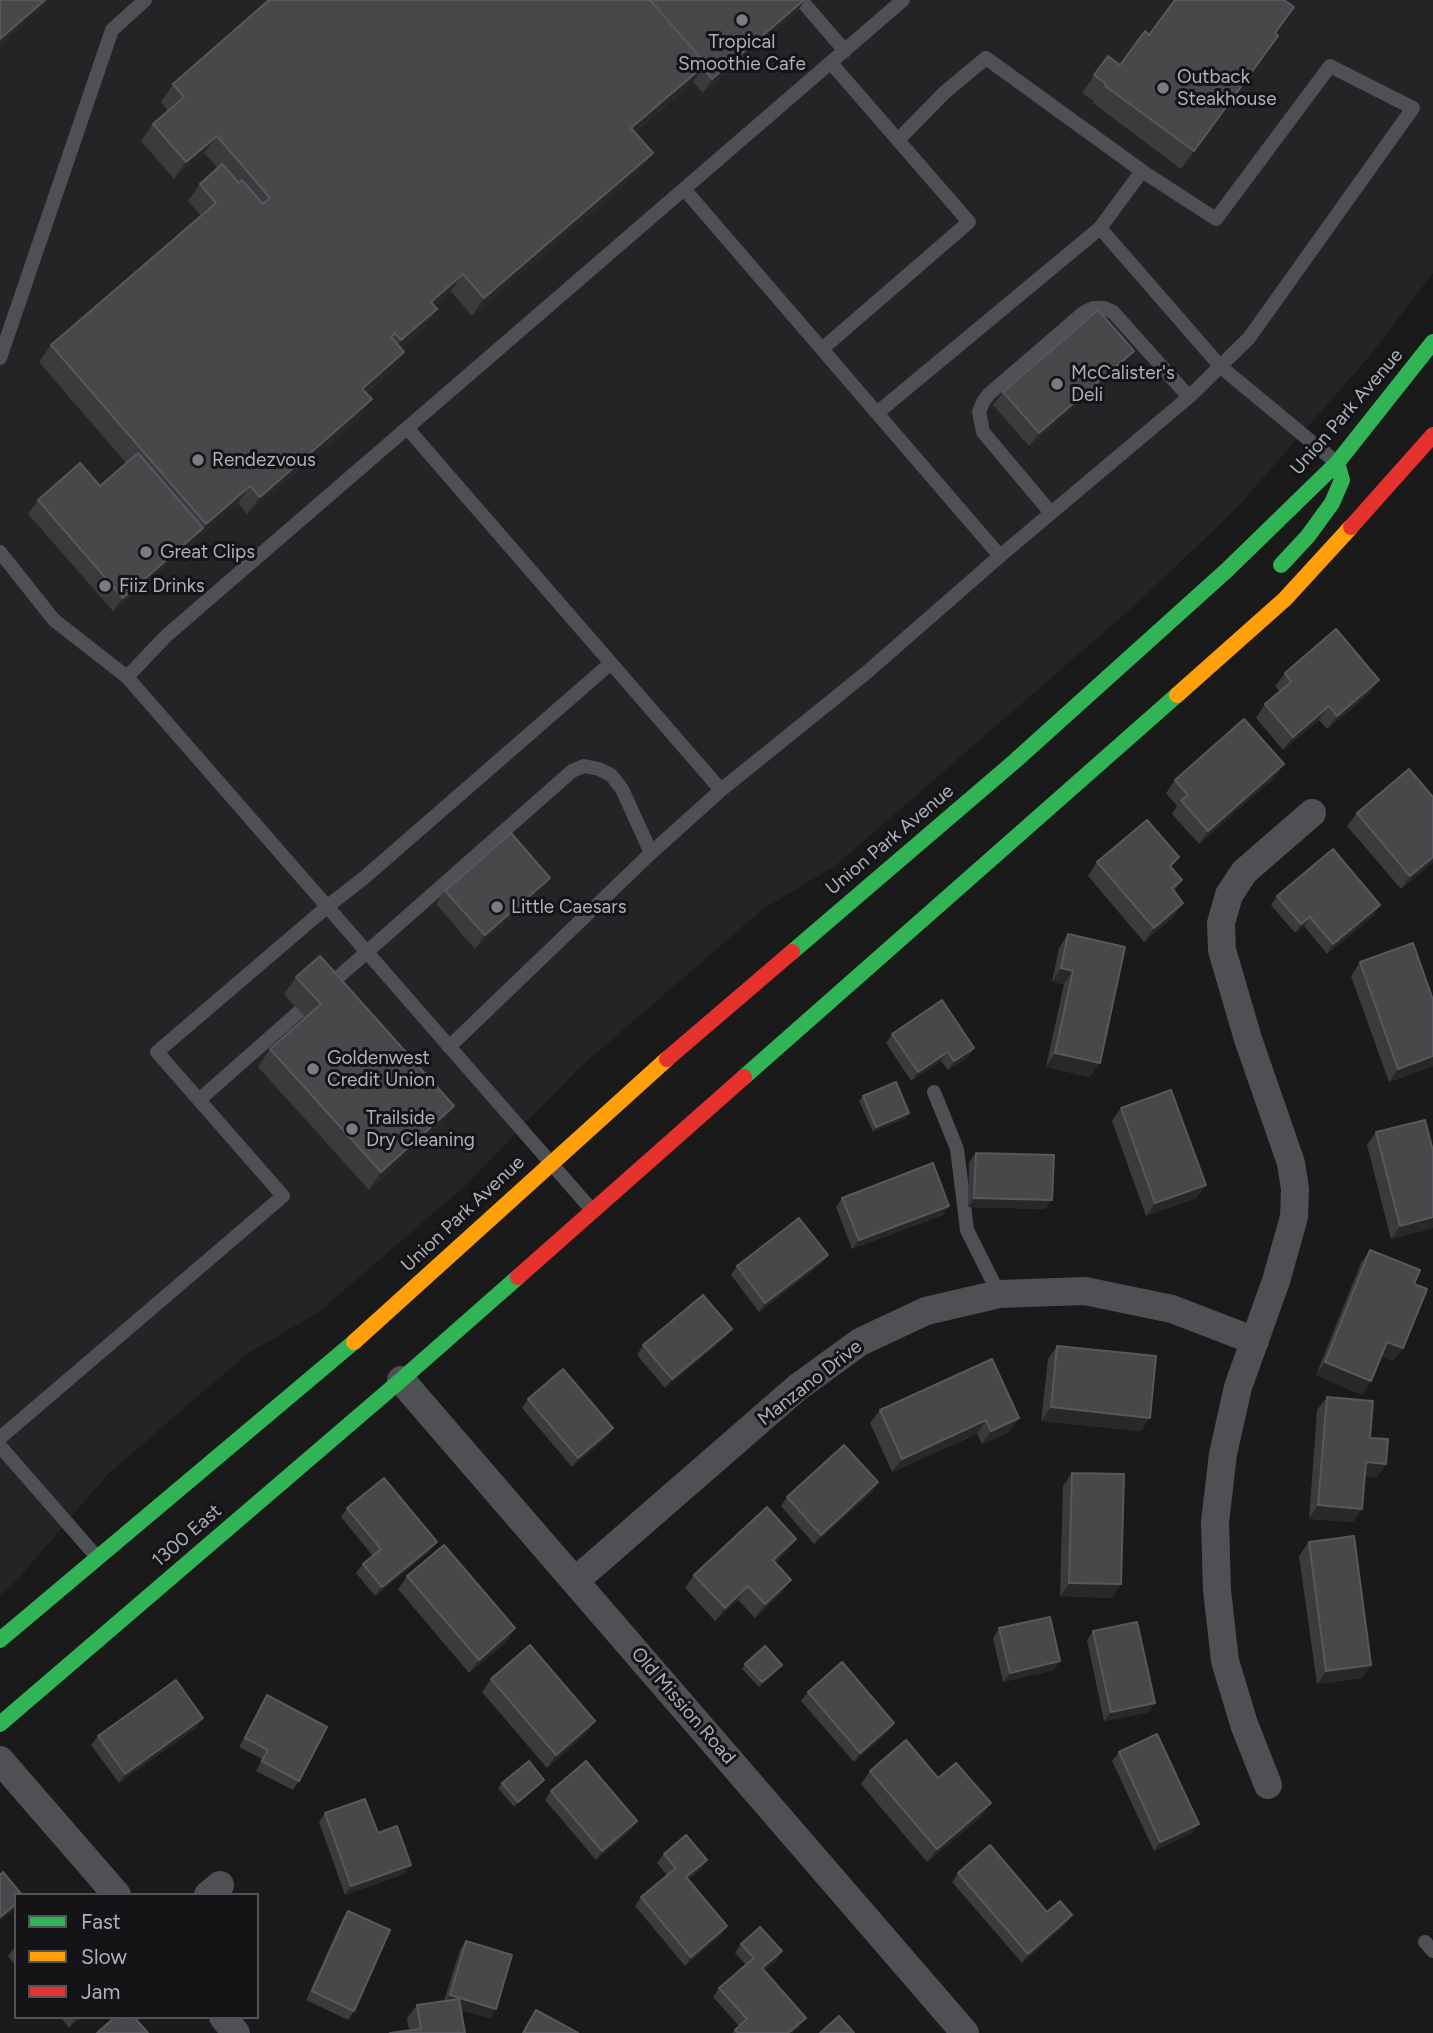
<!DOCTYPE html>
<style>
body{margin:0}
#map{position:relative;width:1433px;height:2033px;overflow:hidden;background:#1a1a1b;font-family:Figtree,sans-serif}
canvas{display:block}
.legend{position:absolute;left:14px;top:1893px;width:245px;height:126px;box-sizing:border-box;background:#141417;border:2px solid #515359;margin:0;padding:9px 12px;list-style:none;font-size:21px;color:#acb1bb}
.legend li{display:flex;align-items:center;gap:14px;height:35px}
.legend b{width:35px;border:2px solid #515359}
</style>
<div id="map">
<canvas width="1433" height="2033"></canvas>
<ul class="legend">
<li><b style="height:9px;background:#30b455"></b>Fast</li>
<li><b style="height:9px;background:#ff9f0a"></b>Slow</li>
<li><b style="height:9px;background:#e5322d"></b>Jam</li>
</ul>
</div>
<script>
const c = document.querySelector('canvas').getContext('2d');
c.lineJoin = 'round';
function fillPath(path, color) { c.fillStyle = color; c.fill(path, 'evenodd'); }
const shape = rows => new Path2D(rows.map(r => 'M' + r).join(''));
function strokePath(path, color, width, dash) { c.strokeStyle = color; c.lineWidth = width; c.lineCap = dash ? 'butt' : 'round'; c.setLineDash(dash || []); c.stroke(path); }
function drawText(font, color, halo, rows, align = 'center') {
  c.font = font + ' Figtree,sans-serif'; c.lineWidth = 6; c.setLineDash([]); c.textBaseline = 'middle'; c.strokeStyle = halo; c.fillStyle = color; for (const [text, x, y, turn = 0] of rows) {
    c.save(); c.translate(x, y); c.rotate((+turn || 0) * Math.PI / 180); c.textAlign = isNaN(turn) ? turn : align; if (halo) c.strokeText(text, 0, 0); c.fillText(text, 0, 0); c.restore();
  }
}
fillPath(shape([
 [0,0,1433,0,1433,273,1372,353,1236,509,1135,605,835,866,763,909,578,1069,467,1184,319,1312,247,1354,108,1474,18,1579,0,1596]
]), '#242427');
strokePath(shape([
 [801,0,845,51],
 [685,190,1000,556,1189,397,1249,338,1413,108,1330,66,1216,219,1142,171,986,58,945,92,898,140],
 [1100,228,1221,367,1337,463],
 [822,349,969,222,831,63],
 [0,358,112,30,145,0],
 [877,413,1100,228,1142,171],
 [408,429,721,790],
 [1051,513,983,432,979,412,983,402,989,394,1083,313,1093,308,1104,308,1113,312,1189,397],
 [0,552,54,620,127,677,591,1209],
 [127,677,166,636,903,0],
 [326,988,572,771,584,766,599,769,611,775,622,789,651,853],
 [449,1047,651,853,721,790,866,673,1000,556],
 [934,1092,957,1149,967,1230,999,1294],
 [199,1100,300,1011],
 [0,1438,283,1196,157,1052,328,906,365,877,611,663],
 [0,1446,96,1556],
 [1425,1942,1433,1951]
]), '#4e5054', 14);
strokePath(shape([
 [401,1380,965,2033],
 [575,1581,798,1387,860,1342,926,1311,999,1294,1085,1291,1172,1309,1255,1341],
 [0,1760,117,1895],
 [1268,1785,1244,1724,1225,1661,1217,1590,1215,1522,1223,1454,1238,1387,1276,1281,1294,1217,1295,1189,1291,1163,1248,1039,1222,950,1221,923,1229,895,1244,872,1312,813],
 [208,1895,220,1885],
 [223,2017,236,2033]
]), '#4e5054', 28);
strokePath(shape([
 [1281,565,1308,536,1332,503,1342,480,1337,463],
 [792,952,1015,761,1227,570,1337,463,1433,342],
 [744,1077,1177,695],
 [0,1640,354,1342],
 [0,1724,401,1380,518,1277]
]), '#30b455', 16);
strokePath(shape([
 [1177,695,1285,599,1351,527],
 [354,1342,667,1059]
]), '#ff9f0a', 16);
strokePath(shape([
 [1351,527,1433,435],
 [667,1059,792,952],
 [518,1277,744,1077]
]), '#e5322d', 16);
fillPath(shape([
 [805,0,796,13,703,93,693,82,635,132,641,170,472,316,451,291,434,306,437,309,425,326,400,348,404,352,392,370,366,393,360,417,247,514,238,503,113,611,28,514,38,500,100,486,126,463,39,362,51,345,201,216,188,201,200,184,218,168,204,153,174,179,141,141,153,124,168,111,161,102,173,84],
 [1275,34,1278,36,1181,169,1093,103,1094,101,1082,93,1108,56,1120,65,1149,35],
 [1125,364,1029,446,993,405,1003,392],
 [1285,673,1370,693,1327,729,1319,720,1283,750,1256,718,1265,704,1280,692,1275,686],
 [1275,777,1199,844,1172,814,1177,806,1166,793,1175,780],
 [1433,797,1433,862,1401,889,1347,826,1357,813],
 [1097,862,1172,868,1182,880,1174,891,1174,916,1144,942,1088,876],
 [550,878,541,891,475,949,436,904,445,891],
 [1277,896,1374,915,1327,954,1304,926,1295,933,1271,905],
 [1068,934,1090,1077,1046,1067,1064,984,1052,982,1059,948],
 [1360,962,1433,1000,1433,1066,1389,1082,1351,976],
 [296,977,454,1106,442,1123,369,1190,258,1067,270,1049,305,1017,284,994],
 [892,1034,974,1048,968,1057,948,1070,941,1061,911,1081,886,1043],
 [863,1096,906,1118,873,1132,859,1101],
 [1121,1108,1196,1198,1146,1216,1112,1121],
 [1376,1132,1433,1151,1433,1228,1391,1239,1367,1145],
 [976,1153,1045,1209,968,1207,969,1162],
 [842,1198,943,1215,852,1249,836,1207],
 [1370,1250,1414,1284,1403,1348,1393,1361,1381,1356,1362,1395,1316,1375,1361,1263],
 [828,1255,821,1264,759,1312,731,1275,737,1266],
 [732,1329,725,1338,665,1388,637,1355,643,1345],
 [1057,1346,1141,1431,1041,1421,1048,1359],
 [992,1359,1010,1432,982,1444,977,1434,892,1472,870,1423,880,1410],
 [1327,1397,1370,1438,1386,1464,1376,1478,1365,1476,1353,1522,1309,1519,1317,1410],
 [528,1399,613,1428,607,1437,572,1467,522,1408],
 [1072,1473,1112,1598,1060,1596,1063,1486],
 [878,1482,872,1492,814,1544,781,1506,787,1497],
 [347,1508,437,1542,430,1551,375,1596,356,1573,363,1564,373,1556,341,1517],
 [1309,1542,1371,1665,1362,1678,1317,1684,1299,1556],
 [786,1552,775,1563,791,1580,781,1593,755,1618,738,1600,715,1621,685,1588,694,1575],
 [407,1576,515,1628,506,1642,469,1673,398,1589],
 [999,1628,1054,1670,1003,1682,993,1638],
 [1093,1631,1149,1712,1104,1721,1087,1640],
 [745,1664,778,1670,759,1687,742,1669],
 [491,1679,595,1721,586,1734,547,1768,482,1692],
 [808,1692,894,1723,888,1732,854,1762,801,1701],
 [267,1695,299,1781,293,1790,256,1771,262,1759,239,1747,261,1705],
 [197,1727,119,1783,91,1745,98,1736],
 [1119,1752,1192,1833,1154,1851,1112,1761],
 [870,1771,938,1778,991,1803,981,1817,927,1862,861,1784],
 [502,1783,541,1784,514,1807,498,1788],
 [551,1791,631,1830,596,1860,545,1800],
 [325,1813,378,1833,404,1874,345,1895,319,1822],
 [664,1854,707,1860,701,1869,688,1880,727,1926,721,1935,685,1966,635,1906,641,1897,667,1875,657,1863],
 [958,1873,1047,1912,1066,1924,1022,1963,952,1882],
 [348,1911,354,2011,348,2020,306,2000,342,1920],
 [466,1941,496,2009,490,2018,461,2010,465,2033,409,2030,407,2018,417,2005,444,2001,460,1950],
 [741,1944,782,1951,776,1961,764,1970,806,2018,799,2027,792,2033,732,2033,739,2026,713,1997,719,1988,746,1965,735,1953],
 [16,1946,16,1966,8,1956],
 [60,2017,81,2017,69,2028]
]), '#3b3b3d');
fillPath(shape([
 [45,0,53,0,0,46,0,39],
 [805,0,796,13,703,93,712,79],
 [706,64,694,81,619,145,631,128],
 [217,136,204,153,174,179,186,162],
 [653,153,641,170,472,316,484,298],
 [463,274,451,291,419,319,431,302],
 [437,309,425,326,389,357,401,340],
 [1134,351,1125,364,1029,446,1039,433],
 [404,352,392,370,350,406,362,389],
 [372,399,360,417,247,514,260,497],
 [250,486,238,503,113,611,123,598],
 [1379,680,1370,693,1327,729,1337,716],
 [1329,706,1319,720,1283,750,1293,737],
 [1284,764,1275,777,1199,844,1208,831],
 [1433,857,1433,862,1401,889,1410,876],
 [550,878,541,891,475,949,485,935],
 [1183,903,1174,916,1144,942,1154,928],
 [1380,905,1374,915,1327,954,1333,944],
 [1310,917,1304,926,1295,933,1301,924],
 [1061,968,1073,971,1064,984,1052,982],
 [974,1048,968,1057,948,1070,954,1061],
 [948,1052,941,1061,911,1081,918,1072],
 [1055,1053,1100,1063,1090,1077,1046,1067],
 [1433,1056,1433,1066,1389,1082,1398,1069],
 [454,1106,442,1123,369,1190,381,1172],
 [909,1113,906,1118,873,1132,876,1127],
 [1206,1185,1196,1198,1146,1216,1155,1203],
 [974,1198,1052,1200,1045,1209,968,1207],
 [949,1206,943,1215,852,1249,859,1240],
 [1433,1217,1433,1228,1391,1239,1400,1226],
 [828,1255,821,1264,759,1312,765,1303],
 [732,1329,725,1338,665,1388,672,1379],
 [1387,1342,1403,1348,1393,1361,1378,1355],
 [1325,1362,1371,1381,1362,1395,1316,1375],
 [1051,1407,1150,1418,1141,1431,1041,1421],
 [1019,1418,1010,1432,982,1444,991,1431],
 [986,1420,977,1434,892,1472,902,1459],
 [613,1428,607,1437,572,1467,578,1458],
 [1366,1462,1386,1464,1376,1478,1357,1476],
 [878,1482,872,1492,814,1544,821,1535],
 [1318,1505,1362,1509,1353,1522,1309,1519],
 [796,1539,786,1552,763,1574,773,1560],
 [437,1542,430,1551,375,1596,382,1587],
 [791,1580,781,1593,755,1618,765,1604],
 [1069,1583,1121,1584,1112,1598,1060,1596],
 [748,1586,738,1600,715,1621,725,1608],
 [515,1628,506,1642,469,1673,479,1660],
 [1060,1661,1054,1670,1003,1682,1010,1673],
 [782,1665,778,1670,759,1687,762,1682],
 [1371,1665,1362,1678,1317,1684,1326,1671],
 [1155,1703,1149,1712,1104,1721,1111,1712],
 [203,1718,197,1727,119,1783,125,1774],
 [595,1721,586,1734,547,1768,556,1755],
 [894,1723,888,1732,854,1762,860,1753],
 [544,1780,541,1784,514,1807,518,1802],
 [991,1803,981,1817,927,1862,937,1849],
 [637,1821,631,1830,596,1860,602,1851],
 [1199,1824,1192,1833,1154,1851,1160,1842],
 [707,1860,701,1869,680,1887,686,1877],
 [411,1865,404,1874,345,1895,351,1886],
 [16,1904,16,1908,0,1921,0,1917],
 [1072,1915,1066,1924,1022,1963,1028,1954],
 [727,1926,721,1935,685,1966,691,1957],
 [782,1951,776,1961,756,1978,762,1968],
 [450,1995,496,2009,490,2018,443,2004],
 [77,2017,81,2017,69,2028,75,2019],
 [806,2018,799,2027,792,2033,788,2033]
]), '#282829');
const building = shape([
 [0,0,45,0,0,39,0,0],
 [269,0,650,0,706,64,631,128,653,153,484,298,463,274,431,302,437,309,401,340,395,333,391,337,404,352,362,389,372,399,260,497,250,486,206,524,51,345,216,203,200,184,222,164,239,183,242,180,263,204,270,198,217,136,186,162,153,124,184,97,173,84,269,0],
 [650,0,804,0,712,79,703,68,706,64,650,0],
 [1175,0,1284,0,1294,7,1275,33,1278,36,1194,151,1105,86,1106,84,1094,75,1108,56,1120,65,1145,31,1149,35,1175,0],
 [1098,310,1134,351,1039,433,1003,392,1098,310],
 [138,453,203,528,123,598,38,500,80,463,100,486,138,453],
 [1336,629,1379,680,1337,716,1329,706,1293,737,1265,704,1291,682,1285,673,1336,629],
 [1244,719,1284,764,1208,831,1181,800,1188,795,1175,780,1244,719],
 [1409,769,1433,797,1433,857,1410,876,1357,813,1409,769],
 [1147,820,1179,857,1170,866,1182,880,1172,888,1183,903,1154,928,1097,862,1147,820],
 [511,833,550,878,485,935,445,891,511,833],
 [1333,849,1380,905,1333,944,1310,917,1301,924,1277,896,1333,849],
 [1068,934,1125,947,1100,1063,1055,1053,1073,971,1061,968,1068,934],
 [1413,943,1433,1000,1433,1056,1398,1069,1360,962,1413,943],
 [320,956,454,1106,381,1172,270,1049,321,1004,296,977,320,956],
 [942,1000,974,1048,954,1061,948,1052,918,1072,892,1034,942,1000],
 [896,1082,909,1113,876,1127,863,1096,896,1082],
 [1171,1090,1206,1185,1155,1203,1121,1108,1171,1090],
 [1425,1120,1433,1151,1433,1217,1400,1226,1376,1132,1425,1120],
 [976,1153,1054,1155,1052,1200,974,1198,976,1153],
 [933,1163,949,1206,859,1240,842,1198,933,1163],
 [799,1218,828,1255,765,1303,737,1266,799,1218],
 [1370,1250,1420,1270,1414,1284,1427,1289,1403,1348,1387,1342,1371,1381,1325,1362,1370,1250],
 [703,1295,732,1329,672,1379,643,1345,703,1295],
 [1057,1346,1156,1356,1150,1418,1051,1407,1057,1346],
 [992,1359,1019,1418,991,1431,986,1420,902,1459,880,1410,992,1359],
 [563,1369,613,1428,578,1458,528,1399,563,1369],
 [1327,1397,1373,1401,1370,1438,1388,1439,1386,1464,1366,1462,1362,1509,1318,1505,1327,1397],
 [844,1445,878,1482,821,1535,787,1497,844,1445],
 [1072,1473,1124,1474,1121,1584,1069,1583,1072,1473],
 [384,1478,437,1542,382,1587,363,1564,381,1549,347,1508,384,1478],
 [767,1507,796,1539,773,1560,791,1580,765,1604,748,1586,725,1608,694,1575,767,1507],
 [1354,1536,1371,1665,1326,1671,1309,1542,1354,1536],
 [444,1545,515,1628,479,1660,407,1576,444,1545],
 [1050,1617,1060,1661,1010,1673,999,1628,1050,1617],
 [1137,1622,1155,1703,1111,1712,1093,1631,1137,1622],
 [530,1645,595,1721,556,1755,491,1679,530,1645],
 [765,1646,782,1665,762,1682,745,1664,765,1646],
 [842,1662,894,1723,860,1753,808,1692,842,1662],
 [176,1680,203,1718,125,1774,98,1736,176,1680],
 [267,1695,327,1727,299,1781,262,1761,268,1750,245,1738,267,1695],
 [1157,1734,1199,1824,1160,1842,1119,1752,1157,1734],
 [906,1740,938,1778,956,1763,991,1803,937,1849,870,1771,906,1740],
 [529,1761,544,1780,518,1802,502,1783,529,1761],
 [586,1761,637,1821,602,1851,551,1791,586,1761],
 [365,1799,378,1833,397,1826,411,1865,351,1886,325,1813,365,1799],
 [686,1835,707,1860,686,1877,727,1926,691,1957,641,1897,676,1868,664,1854,686,1835],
 [990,1845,1047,1912,1060,1901,1072,1915,1028,1954,958,1873,990,1845],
 [3,1872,22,1895,16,1895,16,1904,0,1917,0,1875,3,1872],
 [348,1911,390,1930,354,2011,312,1991,348,1911],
 [760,1927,782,1951,762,1968,806,2018,788,2033,738,2033,735,2030,747,2019,719,1988,754,1958,741,1944,760,1927],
 [466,1941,512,1955,496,2009,450,1995,466,1941],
 [459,1999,465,2033,390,2033,421,2029,417,2005,459,1999],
 [536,2010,578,2033,523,2033,536,2010],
 [839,2016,854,2033,820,2033,839,2016],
 [115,2017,134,2017,148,2033,97,2033,115,2017]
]);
fillPath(building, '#47484a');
strokePath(building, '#57585c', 2);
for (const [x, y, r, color] of [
 [742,20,7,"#797c83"],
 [1163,88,7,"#797c83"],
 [1057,384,7,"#797c83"],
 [198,460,7,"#797c83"],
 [146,552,7,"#797c83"],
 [105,586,7,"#797c83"],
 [497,907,7,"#797c83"],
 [313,1069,7,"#797c83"],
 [352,1129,7,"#797c83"]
]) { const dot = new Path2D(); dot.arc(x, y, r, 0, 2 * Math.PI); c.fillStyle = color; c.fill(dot); strokePath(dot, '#141417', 2.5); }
drawText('19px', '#acb1bb', '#141417', [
 ["Tropical",742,42,"center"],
 ["Smoothie Cafe",742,64,"center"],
 ["Outback",1177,77],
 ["Steakhouse",1177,99],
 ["McCalister's",1071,373],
 ["Deli",1071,395],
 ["Rendezvous",212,460],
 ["Great Clips",160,552],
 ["Fiiz Drinks",119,586],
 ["Little Caesars",511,907],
 ["Goldenwest",327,1058],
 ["Credit Union",327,1080],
 ["Trailside",366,1118],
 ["Dry Cleaning",366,1140]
], 'left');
drawText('19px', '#acb1bb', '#141417', [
 ["Union Park Avenue",1347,412,-49],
 ["Union Park Avenue",890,840,-40],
 ["Union Park Avenue",463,1214,-43],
 ["Manzano Drive",810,1383,-38],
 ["1300 East",187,1536,-41],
 ["Old Mission Road",683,1706,49]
]);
</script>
